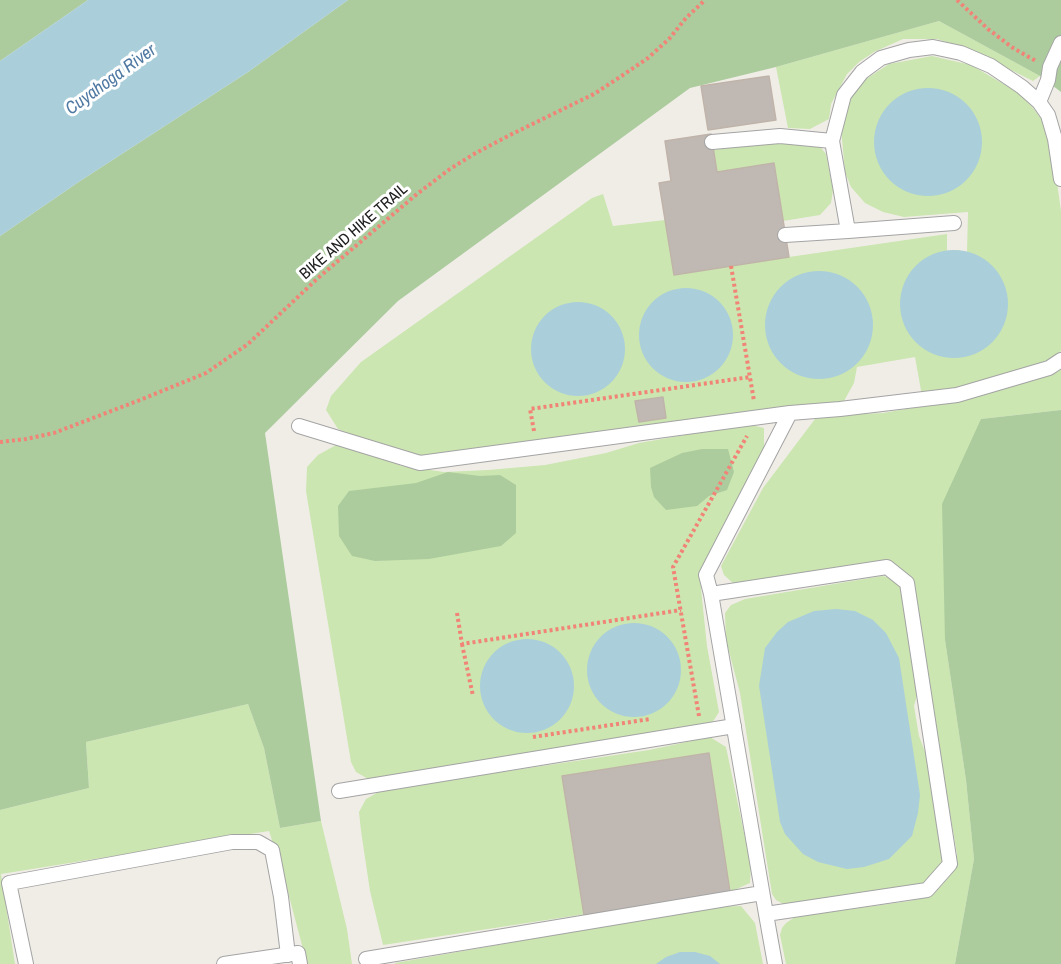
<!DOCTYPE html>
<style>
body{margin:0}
canvas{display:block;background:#f0ede7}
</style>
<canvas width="1061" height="964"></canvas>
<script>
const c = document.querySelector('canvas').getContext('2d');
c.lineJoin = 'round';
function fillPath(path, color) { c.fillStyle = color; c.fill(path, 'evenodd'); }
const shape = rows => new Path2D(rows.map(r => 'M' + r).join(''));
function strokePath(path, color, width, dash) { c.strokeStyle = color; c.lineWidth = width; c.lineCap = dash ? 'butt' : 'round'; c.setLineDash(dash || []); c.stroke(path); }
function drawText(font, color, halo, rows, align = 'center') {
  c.font = font + ' "Archivo Narrow",sans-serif'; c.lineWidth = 6; c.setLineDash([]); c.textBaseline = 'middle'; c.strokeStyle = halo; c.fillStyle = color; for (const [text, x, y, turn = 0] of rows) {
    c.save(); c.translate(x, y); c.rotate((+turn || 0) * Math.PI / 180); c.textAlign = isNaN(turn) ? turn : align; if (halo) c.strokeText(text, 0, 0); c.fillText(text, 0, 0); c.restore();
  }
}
fillPath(shape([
 [939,21,1040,76,1033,81,969,49,937,39,903,39,874,52,859,62,847,74,831,104,829,119,810,129,788,128,776,67],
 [932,56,971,65,1019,93,1033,108,1042,120,1051,140,1061,211,1061,351,1044,364,937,394,922,396,915,357,857,367,854,383,844,401,686,421,433,459,394,451,338,429,326,410,331,396,361,362,592,198,603,194,613,226,665,220,789,257,947,234,947,251,958,250,967,253,968,212,904,217,883,212,865,203,851,187,845,172,841,128,848,101,860,83,889,64],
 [770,142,818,144,826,154,833,190,831,203,820,215,783,221,774,163,717,172,713,150],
 [1061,367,1061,410,981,419,945,640,966,780,974,859,955,964,786,964,780,935,782,928,786,923,795,917,910,901,934,894,949,877,956,867,957,854,911,584,902,572,735,585,724,575,721,566,763,488,815,419,835,415,883,413,958,400],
 [747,424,764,428,764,452,704,563,701,589,707,646,719,712,714,720,708,726,370,780,356,772,351,762,306,491,307,467,318,455,336,445,359,450,402,466,444,472,488,470,545,465,606,453,639,443],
 [882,576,892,578,903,589,920,685,914,706,919,736,932,770,944,851,940,871,929,883,787,906,776,900,772,894,740,693,726,640,725,613,731,605,745,599],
 [248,704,264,748,280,828,321,821,347,929,352,964,307,964,285,881,269,831,1,874,15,964,0,964,0,810,89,788,86,742],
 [710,737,726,747,751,866,750,883,730,892,383,945,370,891,361,831,359,812,366,799,382,790,649,750],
 [741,906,755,923,763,964,395,964,395,963,714,907]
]), '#cbe6b0');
fillPath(shape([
 [0,0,88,0,0,61],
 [348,0,1061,0,1061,92,1040,76,939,21,776,67,690,88,398,301,265,433,321,821,280,828,264,748,248,704,86,742,89,788,0,810,0,236,77,183,248,72],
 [1061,410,1061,964,955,964,974,859,966,780,945,640,942,504,981,419],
 [702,449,728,449,734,472,727,490,709,496,697,506,666,510,654,497,651,487,650,468,682,453],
 [448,472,480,476,500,475,516,485,516,533,501,546,429,559,375,561,352,556,339,536,338,506,349,491,416,483]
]), '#accc9e');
fillPath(shape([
 [88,0,348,0,248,72,77,183,0,236,0,61],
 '874 142a54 54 0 1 1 108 0a54 54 0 1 1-108 0Z',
 '900 304a54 54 0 1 1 108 0a54 54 0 1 1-108 0Z',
 '765 325a54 54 0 1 1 108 0a54 54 0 1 1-108 0Z',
 '639 335a47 47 0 1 1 94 0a47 47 0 1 1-94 0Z',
 '531 349a47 47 0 1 1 94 0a47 47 0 1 1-94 0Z',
 [836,609,855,611,873,620,886,633,899,658,920,795,918,813,912,836,889,859,864,867,847,869,818,862,803,854,785,834,780,822,759,686,765,648,777,632,788,622,814,611],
 '587 670a47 47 0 1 1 94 0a47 47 0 1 1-94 0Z',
 '480 686a47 47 0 1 1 94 0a47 47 0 1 1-94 0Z',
 [680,952,695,952,710,956,720,964,656,964,666,957]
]), '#aacfda');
const building = shape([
 [769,76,776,120,708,130,701,86,769,76],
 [711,134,717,172,774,163,789,257,674,275,659,183,671,181,665,141,711,134],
 [663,397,666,418,639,422,635,401,663,397],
 [709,753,730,892,584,915,562,776,709,753]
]);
fillPath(building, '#c0b9b3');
strokePath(building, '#c0b4aa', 1.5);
const service = shape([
 [1039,102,1048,80,1050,67,1061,43],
 [712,142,780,136,832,141],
 [954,223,848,231,832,141,844,95,862,72,881,58,909,50,933,47,961,53,991,66,1022,87,1039,102,1048,115,1055,139,1061,179],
 [785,235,848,231],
 [299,426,420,463,790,413],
 [711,594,887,567,907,583,950,864,927,890,766,914,711,594,706,575,790,413,840,409,957,395,1049,368,1061,360],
 [339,791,734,726],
 [766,914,775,964],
 [366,959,762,893],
 [26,964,9,883,232,842,258,842,272,850,281,897,288,955],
 [224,964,298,953,300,964]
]);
strokePath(service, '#a4a4a4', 16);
strokePath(shape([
 [957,0,988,29,1013,48,1036,61],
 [731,266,754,401],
 [534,431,530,409,750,377],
 [0,442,26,439,54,433,140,400,206,373,248,344,318,278,417,194,450,169,474,154,510,135,594,94,620,77,648,58,669,39,686,18,705,0],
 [457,613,462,644,681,610],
 [462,644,473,696],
 [699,716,673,567,747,436],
 [533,737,650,719]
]), '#f18377', 4, [3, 3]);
strokePath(service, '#fff', 14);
drawText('16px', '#202020', '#fff', [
 ["BIKE AND HIKE TRAIL",354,232,-41]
]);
drawText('italic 18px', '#4f79a2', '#fff', [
 ["Cuyahoga River",111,80,-36]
]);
</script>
